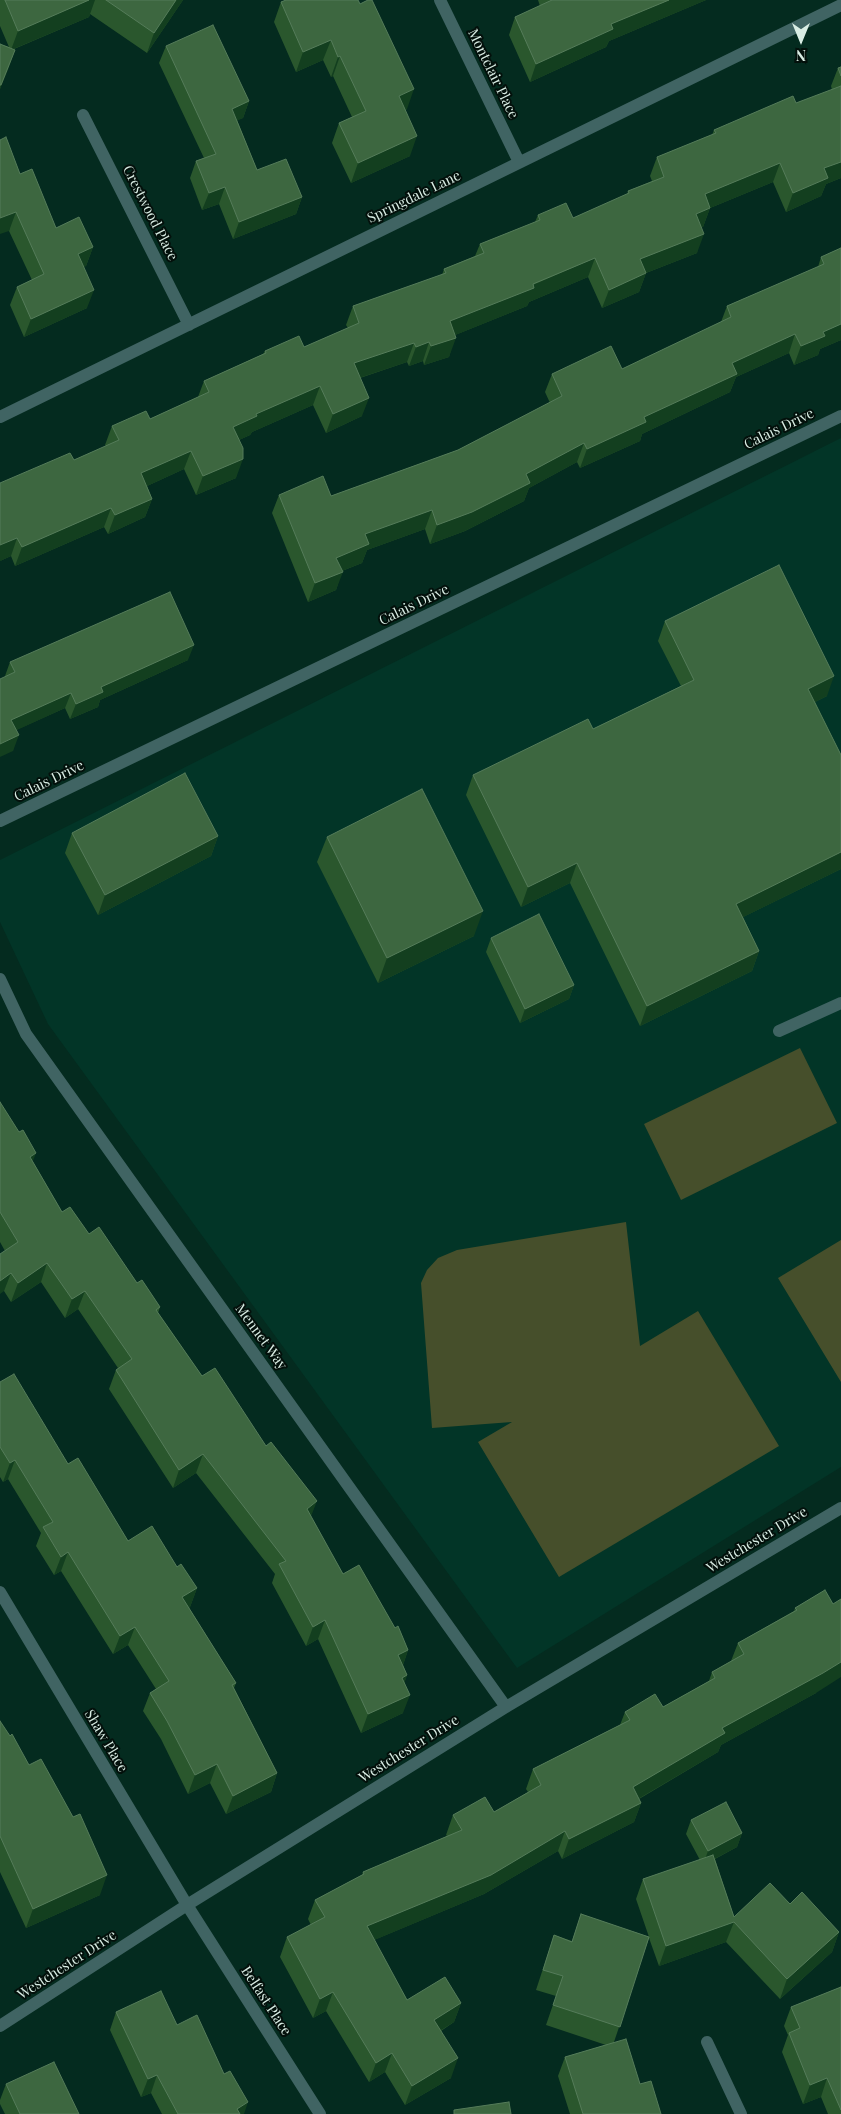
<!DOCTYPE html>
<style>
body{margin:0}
#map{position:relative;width:841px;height:2114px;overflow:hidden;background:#042b1f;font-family:"Playfair Display",serif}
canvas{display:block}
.north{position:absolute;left:776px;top:15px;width:50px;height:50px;-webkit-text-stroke:4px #03100b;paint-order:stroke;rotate:180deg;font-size:14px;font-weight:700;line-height:20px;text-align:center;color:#d9ede4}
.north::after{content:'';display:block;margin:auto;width:18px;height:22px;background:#d9ede4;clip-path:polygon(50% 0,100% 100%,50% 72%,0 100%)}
</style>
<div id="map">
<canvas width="841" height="2114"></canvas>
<div class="north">N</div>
</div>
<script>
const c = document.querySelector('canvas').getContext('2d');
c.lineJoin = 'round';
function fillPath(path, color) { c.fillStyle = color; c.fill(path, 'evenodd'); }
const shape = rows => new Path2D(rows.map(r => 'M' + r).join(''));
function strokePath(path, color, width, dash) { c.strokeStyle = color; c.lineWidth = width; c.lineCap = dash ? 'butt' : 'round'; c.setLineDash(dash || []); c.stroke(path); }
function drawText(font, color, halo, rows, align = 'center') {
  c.font = font + ' "Playfair Display",serif'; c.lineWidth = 4; c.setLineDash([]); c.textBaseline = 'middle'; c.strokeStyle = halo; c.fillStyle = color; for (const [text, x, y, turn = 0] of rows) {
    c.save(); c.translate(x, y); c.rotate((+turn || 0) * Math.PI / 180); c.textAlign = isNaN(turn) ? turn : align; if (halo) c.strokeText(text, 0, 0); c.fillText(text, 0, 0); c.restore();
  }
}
fillPath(shape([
 [841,438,841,1467,517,1668,48,1024,0,922,0,860]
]), '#023527');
fillPath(shape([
 [800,1048,837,1123,681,1200,644,1124],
 [626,1222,640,1346,698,1311,779,1446,559,1577,478,1442,512,1422,432,1428,421,1283,427,1270,438,1258,457,1250],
 [841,1240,841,1382,778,1278]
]), '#464f2b');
strokePath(shape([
 [779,1031,841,1003]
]), '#406463', 12);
strokePath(shape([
 [440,0,519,162],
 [83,115,189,325],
 [0,417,841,5],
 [0,821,841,416],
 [0,979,26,1034,506,1707],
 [0,1592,187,1905,320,2114],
 [0,2026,187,1905,506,1707,841,1508],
 [707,2042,741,2114]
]), '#406463', 12);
fillPath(shape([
 [0,0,183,0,147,53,90,14,89,17,14,49,15,50,0,89,0,44,9,47,0,26],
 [286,0,407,109,405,110,410,156,351,183,332,143,339,123,352,117,333,76,331,77,323,60,296,72,274,22,281,2],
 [538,0,706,0,609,41,606,47,530,82,509,35,515,17,540,6],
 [166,46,249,101,243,118,237,120,257,170,302,197,296,214,233,239,219,204,202,210,190,178,196,161,204,158,159,63],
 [841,67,841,178,826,184,821,196,786,212,773,182,710,208,703,227,701,227,697,253,646,273,639,292,602,308,588,277,529,302,527,306,455,335,449,357,424,365,423,361,409,366,407,362,360,378,362,416,326,433,313,405,252,432,250,435,239,440,236,478,196,495,184,469,147,486,152,499,145,517,108,534,104,527,15,566,11,556,0,561,74,460,106,446,105,445,112,426,150,419,198,397,204,381,263,354,265,351,304,347,348,328,346,325,353,306,442,275,444,269,475,256,480,244,535,222,538,215,573,218,627,195,628,191,652,181,650,176,657,157,712,135,714,130,796,103,832,90,831,86,838,68],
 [20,174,56,228,93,247,86,266,83,267,87,308,24,337,10,305,17,287,32,280,9,231],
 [841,248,841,340,820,349,818,355,794,365,789,353,736,377,730,392,642,434,640,441,580,468,577,462,529,488,524,501,465,531,430,544,425,529,367,550,362,563,342,571,336,590,308,602,272,513,279,495,331,496,458,450,550,403,545,392,552,374,622,369,721,322,727,306,818,267,821,257],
 [665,621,827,696,815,702,841,755,841,869,743,917,759,951,752,971,640,1026,570,883,521,907,466,795,473,775,593,729,681,686,658,641],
 [188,660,100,700,98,707,70,719,65,708,16,730,13,751,5,676,10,662],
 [72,833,218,836,211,856,98,915,65,853],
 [327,837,474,936,378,983,317,862],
 [491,938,574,985,569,999,520,1023,486,952],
 [0,1102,33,1162,62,1212,89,1234,160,1307,158,1313,202,1376,311,1517,343,1574,395,1628,408,1650,403,1665,407,1675,404,1683,403,1713,361,1733,318,1639,306,1646,272,1583,275,1574,196,1473,173,1488,109,1389,116,1370,118,1368,78,1309,65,1318,41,1282,11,1302,4,1291,5,1251,0,1242],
 [0,1382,68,1464,128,1541,177,1567,197,1588,190,1607,189,1608,236,1683,234,1688,277,1773,271,1792,226,1814,210,1783,188,1794,161,1739,143,1711,150,1693,156,1689,128,1645,113,1654,61,1571,54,1575,36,1546,41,1533,8,1479,3,1482,0,1477],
 [825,1590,816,1693,721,1745,718,1752,639,1799,641,1803,634,1822,562,1859,558,1851,484,1894,374,1940,407,2000,461,2003,454,2022,441,2031,451,2078,405,2105,385,2072,369,2082,326,2011,313,2018,280,1957,287,1937,311,1925,308,1919,315,1900,362,1875,363,1872,447,1836,446,1835,453,1815,494,1812,528,1792,526,1789,533,1769,620,1725,625,1712,663,1707,709,1681,712,1672,731,1661,738,1643,794,1611,795,1608],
 [0,1721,100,1895,26,1928,0,1872],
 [691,1820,742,1833,737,1847,715,1859,734,1917,790,1904,839,1932,832,1952,780,1999,726,1942,659,1966,649,1938,614,2042,640,2084,661,2114,570,2114,558,2076,565,2057,606,2045,546,2025,556,1996,536,1990,554,1935,572,1941,581,1914,649,1937,636,1899,643,1879,700,1860,686,1834],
 [841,1987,841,2114,828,2114,821,2097,803,2104,782,2052,788,2035,784,2026,791,2007],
 [116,2012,177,2025,224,2074,244,2114,162,2114,151,2093,141,2097,110,2030],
 [6,2084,79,2114,5,2114,0,2104,0,2100]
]), '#2a572d');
fillPath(shape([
 [89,0,95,0,89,17,11,50,18,31],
 [176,0,183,0,147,53,154,33],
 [669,0,706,0,609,41,606,47,530,82,536,64,611,24],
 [331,40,323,60,296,72,303,52],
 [15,50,8,70,0,89,0,87],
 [340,56,333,76,331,77,338,57],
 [414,89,407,109,392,116,399,96],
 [249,101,243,118,226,126,232,109],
 [417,136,410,156,351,183,358,163],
 [841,162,841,178,826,184,821,196,786,212,793,193,824,168],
 [780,163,773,182,710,208,703,227,689,232,696,214,705,194],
 [225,187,219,204,202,210,209,193],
 [302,197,296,214,233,239,239,222],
 [16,212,9,231,0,234,0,218],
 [704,234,697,253,633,278,640,259],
 [93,247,86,266,71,273,78,254],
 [595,258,588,277,529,302,527,306,443,340,450,321],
 [646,273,639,292,602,308,609,290],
 [94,290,87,308,24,337,31,319],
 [841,324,841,340,820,349,818,355,794,365,801,346,823,332],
 [795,334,789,353,736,377,730,392,642,434,640,441,580,468,587,449,644,417,732,363],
 [456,338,449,357,424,365,431,346],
 [429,342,423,361,409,366,416,347],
 [414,343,407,362,347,382,354,363],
 [320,386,313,405,252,432,250,435,226,446,233,427,256,414],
 [369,398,362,416,326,433,333,414],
 [584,443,577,462,529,488,524,501,465,531,430,544,437,525,526,474],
 [191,451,184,469,134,492,141,473],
 [243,459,236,478,196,495,203,476],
 [152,499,145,517,108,534,115,515],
 [111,508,104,527,15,566,22,547],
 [432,510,425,529,367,550,362,563,329,576,336,558,365,534],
 [17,538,11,556,0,561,0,545],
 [343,572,336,590,308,602,315,583],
 [194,645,188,660,100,700,98,707,70,719,76,704,101,687],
 [834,676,827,696,801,709,808,689],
 [71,693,65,708,6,735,11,720],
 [19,735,13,751,0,757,0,744],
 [218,836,211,856,98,915,105,895],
 [841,852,841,869,729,924,736,904],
 [577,863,570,883,521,907,528,887],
 [483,911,474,936,378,983,387,958],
 [759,951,752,971,640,1026,647,1006],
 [574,985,569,999,520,1023,525,1009],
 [36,1153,29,1171,30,1157],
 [47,1263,41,1282,11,1302,18,1283],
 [11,1273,4,1291,0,1294,0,1281],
 [85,1291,78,1309,65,1318,72,1299],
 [203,1454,196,1473,173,1488,179,1470],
 [15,1460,8,1479,3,1482,10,1463],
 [317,1501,310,1519,307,1509],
 [68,1552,61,1571,54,1575,61,1557],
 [197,1588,190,1607,175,1616,182,1597],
 [325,1620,318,1639,306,1646,313,1627],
 [135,1627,128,1645,113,1654,120,1636],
 [408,1650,402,1668,398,1655],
 [841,1662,841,1677,816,1693,721,1745,718,1752,626,1806,633,1787,722,1728],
 [407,1675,401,1694,402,1678],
 [410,1695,403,1713,361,1733,368,1714],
 [217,1764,210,1783,188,1794,195,1775],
 [277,1773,271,1792,226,1814,233,1796],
 [641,1803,634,1822,562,1859,569,1839],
 [565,1831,558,1851,484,1894,360,1946,367,1926],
 [742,1833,737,1847,703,1865,708,1851],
 [107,1875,100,1895,26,1928,33,1909],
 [734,1922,726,1942,659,1966,666,1946],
 [839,1932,832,1952,780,1999,787,1979],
 [333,1992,326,2011,313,2018,320,1999],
 [461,2003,454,2022,427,2039,434,2020],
 [392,2053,385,2072,369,2082,376,2063],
 [458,2058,451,2078,405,2105,412,2086],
 [157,2075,151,2093,141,2097,148,2079],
 [827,2078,821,2097,803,2104,810,2085],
 [248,2102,244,2114,235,2114,237,2109]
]), '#133f1f');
const building = shape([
 [5,0,89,0,18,31,5,0],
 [106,0,176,0,154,33,106,0],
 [286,0,358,0,360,4,368,0,372,0,414,89,399,96,417,136,358,163,339,123,366,111,340,56,338,57,331,40,303,52,281,2,286,0],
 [552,0,669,0,611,24,613,29,536,64,515,17,552,0],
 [213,25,249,101,232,109,257,170,286,159,302,197,239,222,225,187,209,193,196,161,216,154,166,46,213,25],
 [0,44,15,50,1,85,0,85,0,44],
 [841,67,841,76,838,68,841,67],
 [841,86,841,162,824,168,828,178,793,193,780,163,705,194,710,208,696,214,704,234,640,259,646,273,609,290,595,258,533,284,534,288,450,321,456,338,431,346,429,342,416,347,414,343,354,363,369,398,333,414,320,386,256,414,257,416,233,427,243,448,243,459,203,476,191,451,141,473,152,499,115,515,111,508,22,547,17,538,0,545,0,483,70,453,74,460,119,440,112,426,146,411,150,419,209,392,204,381,266,353,265,351,299,336,304,347,359,323,353,306,446,273,444,269,484,253,480,244,540,220,538,215,566,203,573,218,629,193,628,191,664,177,657,157,716,133,714,130,793,96,796,103,841,86],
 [6,137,20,174,32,169,56,228,79,217,93,247,78,254,94,290,31,319,17,287,44,274,16,212,0,218,0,140,6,137],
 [841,248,841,324,823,332,825,336,801,346,795,334,732,363,737,374,644,417,646,422,587,449,584,443,526,474,530,483,472,512,437,525,432,510,365,534,369,544,336,558,343,572,315,583,279,495,323,476,331,496,458,450,562,396,552,374,611,346,622,369,731,317,727,306,824,264,821,257,841,248],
 [779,565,834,676,808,689,841,755,841,852,736,904,759,951,647,1006,577,863,528,887,473,775,588,719,593,729,694,680,665,621,779,565],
 [170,592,194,645,101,687,103,692,76,704,71,693,11,720,19,735,0,744,0,679,15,672,10,662,170,592],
 [185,773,218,836,105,895,72,833,185,773],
 [422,789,483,911,387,958,327,837,422,789],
 [539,914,574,985,525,1009,491,938,539,914],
 [0,1102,19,1132,23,1130,36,1153,30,1157,62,1212,70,1207,89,1234,99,1227,137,1283,142,1280,160,1307,156,1310,202,1376,215,1368,266,1446,271,1442,317,1501,307,1509,343,1574,359,1565,395,1628,398,1626,408,1650,398,1655,407,1675,402,1678,410,1695,368,1714,325,1620,313,1627,279,1564,286,1561,203,1454,179,1470,116,1370,132,1359,85,1291,72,1299,47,1263,18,1283,11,1273,0,1281,0,1254,18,1242,0,1212,0,1102],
 [14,1374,68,1464,78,1458,128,1541,152,1526,177,1567,181,1564,197,1588,182,1597,236,1683,232,1685,277,1773,233,1796,217,1764,195,1775,167,1721,150,1693,169,1681,135,1627,120,1636,68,1552,61,1557,43,1527,53,1522,15,1460,10,1463,0,1447,0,1382,14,1374],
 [825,1590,833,1604,841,1599,841,1662,823,1673,722,1728,725,1733,633,1787,641,1803,569,1839,565,1831,491,1875,367,1926,407,2000,445,1977,461,2003,434,2020,458,2058,412,2086,392,2053,376,2063,333,1992,320,1999,287,1937,325,1917,315,1900,364,1874,363,1872,462,1830,453,1815,485,1797,494,1812,541,1785,533,1769,630,1720,625,1712,655,1694,663,1707,715,1678,712,1672,744,1654,738,1643,797,1610,795,1608,825,1590],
 [0,1721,10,1736,12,1734,29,1765,41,1759,73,1817,80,1814,107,1875,33,1909,0,1836,0,1721],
 [726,1802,742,1833,708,1851,691,1820,726,1802],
 [713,1855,734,1917,770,1883,790,1904,802,1892,839,1932,787,1979,734,1922,666,1946,643,1879,713,1855],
 [581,1914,649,1937,620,2027,553,2005,563,1976,543,1970,554,1935,572,1942,581,1914],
 [841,1987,841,2110,827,2078,810,2085,789,2033,800,2028,791,2007,841,1987],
 [161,1991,177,2025,197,2015,224,2074,230,2071,248,2102,237,2109,240,2114,178,2114,157,2075,148,2079,116,2012,161,1991],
 [626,2039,640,2084,651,2081,661,2114,583,2114,565,2057,626,2039],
 [54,2062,79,2114,20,2114,6,2084,54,2062],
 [509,2102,511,2114,454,2114,454,2110,509,2102]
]);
fillPath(building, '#3d6740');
strokePath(building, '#557c5a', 1);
drawText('14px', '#d9ede4', '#03100b', [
 ["Montclair Place",493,74,64],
 ["Springdale Lane",414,197,-26],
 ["Crestwood Place",150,213,63],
 ["Calais Drive",779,429,-26],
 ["Calais Drive",414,605,-26],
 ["Calais Drive",49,781,-26],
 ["Mennet Way",261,1337,54],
 ["Westchester Drive",757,1540,-31],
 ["Shaw Place",106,1741,59],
 ["Westchester Drive",409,1749,-32],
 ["Westchester Drive",67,1965,-33],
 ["Belfast Place",266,2001,57]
]);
</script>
